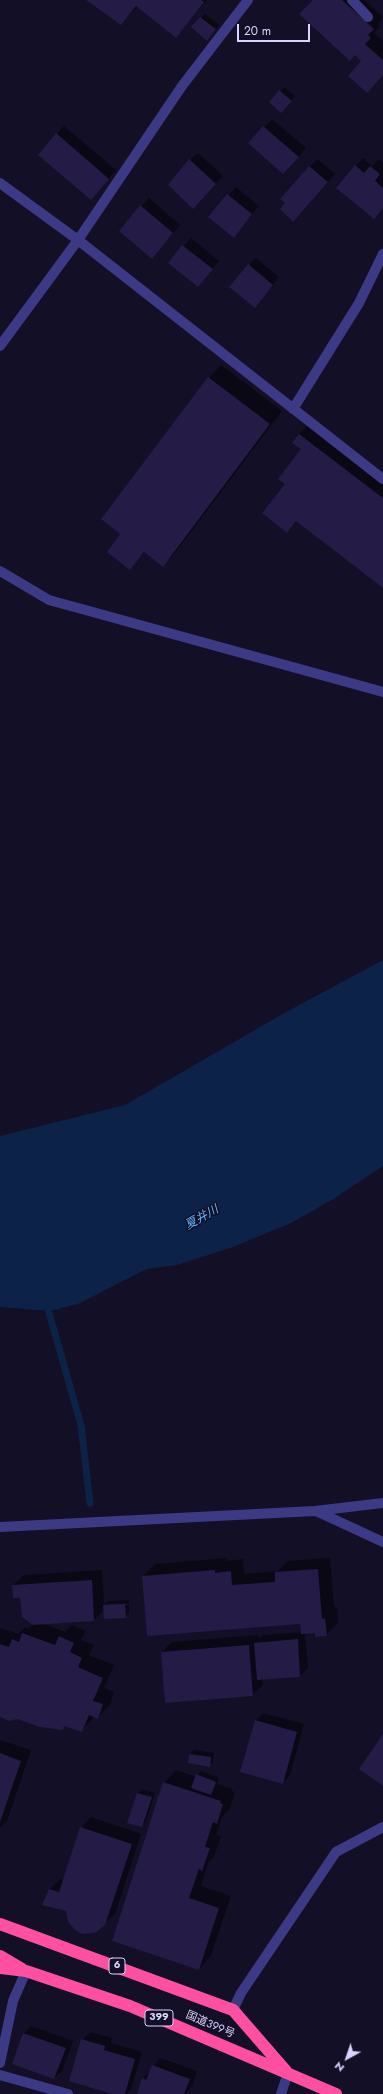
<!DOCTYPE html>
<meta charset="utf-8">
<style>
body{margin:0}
#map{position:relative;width:383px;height:2094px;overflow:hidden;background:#130f26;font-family:Jost,sans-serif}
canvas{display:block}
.north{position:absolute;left:327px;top:2038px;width:40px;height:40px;-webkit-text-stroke:3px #130f26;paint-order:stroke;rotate:220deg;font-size:11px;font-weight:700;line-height:16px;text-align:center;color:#d9d4ff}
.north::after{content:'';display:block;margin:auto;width:14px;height:18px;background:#d9d4ff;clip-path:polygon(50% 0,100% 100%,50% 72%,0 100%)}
.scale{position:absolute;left:237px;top:24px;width:73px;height:18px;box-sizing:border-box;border:2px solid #d9d4ff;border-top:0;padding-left:5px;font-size:12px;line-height:14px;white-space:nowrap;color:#d9d4ff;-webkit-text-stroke:3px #130f26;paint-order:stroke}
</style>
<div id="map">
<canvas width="383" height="2094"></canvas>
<div class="north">N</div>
<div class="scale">20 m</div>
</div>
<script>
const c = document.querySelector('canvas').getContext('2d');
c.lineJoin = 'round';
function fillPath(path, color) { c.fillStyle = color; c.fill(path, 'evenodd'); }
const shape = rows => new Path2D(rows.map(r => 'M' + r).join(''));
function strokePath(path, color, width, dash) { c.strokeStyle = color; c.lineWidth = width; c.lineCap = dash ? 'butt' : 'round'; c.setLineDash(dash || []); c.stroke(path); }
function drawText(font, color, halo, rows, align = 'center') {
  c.font = font + ' Jost,"Noto Sans JP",sans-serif'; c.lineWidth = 3; c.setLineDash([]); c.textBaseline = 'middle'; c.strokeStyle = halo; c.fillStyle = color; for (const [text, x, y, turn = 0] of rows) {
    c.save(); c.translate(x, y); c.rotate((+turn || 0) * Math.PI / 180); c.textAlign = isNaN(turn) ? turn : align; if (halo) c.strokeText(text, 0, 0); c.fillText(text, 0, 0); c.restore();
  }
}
fillPath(shape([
 [383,960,383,1166,330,1201,291,1223,233,1247,177,1265,147,1269,78,1304,50,1311,0,1307,0,1136,125,1105,286,1012]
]), '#0c2248');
fillPath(shape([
 [87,0,207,0,176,36,138,6,121,24],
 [314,0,364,0,383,17,378,24,380,27,374,33,383,41,383,75],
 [205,14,219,25,210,36,192,27],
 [284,87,295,96,285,108,270,102],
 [272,119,306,148,291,165,249,143],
 [64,126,116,170,99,191,57,134],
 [198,153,223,176,201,200,190,160],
 [363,158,372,166,379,159,383,163,383,208,356,166],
 [317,159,335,174,301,213,281,199],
 [236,187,259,206,234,236,210,217],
 [149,198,180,225,152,258,120,231],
 [191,238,219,261,198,286,169,263],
 [256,258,279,277,255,307,249,265],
 [221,365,282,411,175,553,163,565,145,552,130,568,122,534,103,519,209,378],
 [311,422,383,477,383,587,297,521,287,532,286,484,303,449,299,434],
 [227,1558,227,1561,243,1559,244,1574,278,1571,288,1561,330,1558,334,1607,337,1607,338,1623,326,1635,316,1632,305,1633,308,1668,300,1676,262,1679,263,1685,252,1695,162,1652,172,1642,259,1635,259,1639,263,1635,302,1632,301,1623,143,1576,155,1564],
 [102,1570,104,1605,108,1601,129,1600,129,1603,107,1604,107,1606,129,1605,129,1613,125,1617,104,1610,94,1620,41,1623,65,1632,72,1625,86,1631,81,1640,94,1645,89,1655,114,1665,104,1688,114,1692,110,1705,98,1717,95,1716,81,1731,66,1725,62,1729,18,1718,0,1716,0,1628,18,1634,25,1627,28,1629,33,1624,21,1597,13,1585,24,1575],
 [263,1713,304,1724,290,1775,283,1783,256,1721],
 [0,1740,31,1750,7,1821,0,1828],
 [194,1750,214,1753,213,1762,209,1766,190,1754],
 [176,1770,196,1777,201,1771,219,1778,217,1784,232,1789,232,1791,235,1792,229,1810,222,1817,216,1835,221,1836,214,1857,208,1863,201,1886,231,1896,211,1956,199,1969,164,1783],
 [142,1789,155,1793,146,1822,142,1826,138,1793],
 [91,1817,141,1834,115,1914,94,1932,66,1910,50,1889,60,1879,64,1880,81,1828],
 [31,2026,73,2041,62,2071,54,2078,24,2033],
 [90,2032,112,2038,111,2043,142,2052,131,2089,126,2094,115,2094,82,2040],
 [160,2058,197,2071,192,2086,185,2094,138,2094,143,2079]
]), '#0007');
strokePath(shape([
 [46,1302,81,1425,90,1503]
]), '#0c2248', 7);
fillPath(shape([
 [86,0,201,0,204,2,176,38,136,6,121,25],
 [313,0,342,0,374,29,368,35,371,38,365,44,383,60,383,75,367,93,348,76,361,61,355,55,350,61,299,14],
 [200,17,216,29,207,41,191,27],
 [279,90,292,101,281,113,269,102],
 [263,126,299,157,283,174,248,143],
 [56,133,109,179,91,200,38,155],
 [189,159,216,184,193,209,168,185],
 [355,165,364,173,370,166,380,174,375,181,383,188,383,208,374,219,336,188],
 [309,166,328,182,293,222,280,209,285,203,280,199],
 [227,194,252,214,234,238,208,217],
 [140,205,173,233,152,259,119,231],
 [182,245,213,269,198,287,168,263],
 [248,264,273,285,255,308,229,287],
 [208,377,270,424,163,567,144,552,130,570,107,552,120,534,101,519],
 [299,434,383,498,383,588,296,521,287,533,262,513,285,484,278,479,301,449,292,443],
 [318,1569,322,1619,325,1618,327,1636,315,1637,315,1633,301,1634,300,1624,147,1636,142,1576,215,1570,215,1573,231,1571,232,1585,275,1582,275,1572],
 [92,1580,94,1621,33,1625,22,1617,20,1598,13,1598,12,1585],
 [125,1604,126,1618,104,1619,103,1605],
 [22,1633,55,1645,59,1636,74,1643,70,1652,82,1658,78,1667,103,1678,93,1701,103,1704,98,1719,89,1715,82,1732,64,1726,63,1730,40,1727,17,1719,9,1721,0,1717,0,1644,9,1647,12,1639,19,1642],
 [298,1639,300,1677,257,1680,254,1643],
 [249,1645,253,1696,165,1703,161,1652],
 [255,1720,297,1732,283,1784,240,1772],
 [383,1734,383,1786,359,1769],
 [0,1753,21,1761,0,1822],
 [189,1754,211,1757,210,1767,188,1763],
 [196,1774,216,1782,211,1795,191,1788],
 [163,1782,221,1801,220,1803,223,1804,217,1824,213,1822,205,1847,210,1848,202,1871,199,1869,189,1898,219,1908,199,1970,112,1941],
 [137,1793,152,1797,142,1827,127,1823],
 [80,1827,132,1844,105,1925,95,1933,82,1934,75,1930,68,1922,66,1911,42,1905,49,1889,59,1892],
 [23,2033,66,2048,54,2079,12,2064],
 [81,2039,105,2046,104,2050,135,2059,125,2094,112,2094,69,2081],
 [152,2065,190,2079,184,2094,137,2094,142,2078,146,2080]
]), '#241b47');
strokePath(shape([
 [352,0,368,17],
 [0,183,78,240,383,479],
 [0,346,78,240,182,86,248,0],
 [293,409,359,303,383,254],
 [0,571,49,600,383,692],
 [316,1511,383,1542],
 [0,1527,315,1511,383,1503],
 [233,2010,241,1993,336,1852,383,1827],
 [0,2063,13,2001,26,1971],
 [0,2075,68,2094],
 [281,2094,288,2073]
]), '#3d3a85', 10);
strokePath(shape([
 [0,1924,233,2010,286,2071],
 [0,1956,22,1969],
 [0,1968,26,1971,130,2006,336,2094]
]), '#ff4fa3', 12);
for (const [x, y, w] of [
 [117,1966,16],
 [159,2018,28]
]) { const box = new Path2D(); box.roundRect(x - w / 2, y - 8, w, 16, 3); c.fillStyle = '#130f26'; c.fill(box); strokePath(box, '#d9d4ff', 1); }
drawText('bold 10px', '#d9d4ff', null, [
 ["6",117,1966],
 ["399",159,2018]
]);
drawText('11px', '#d9d4ff', '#130f26', [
 ["国道399号",210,2025,23]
]);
drawText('italic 12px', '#62b6ff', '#130f26', [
 ["夏井川",202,1218,-30]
]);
</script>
